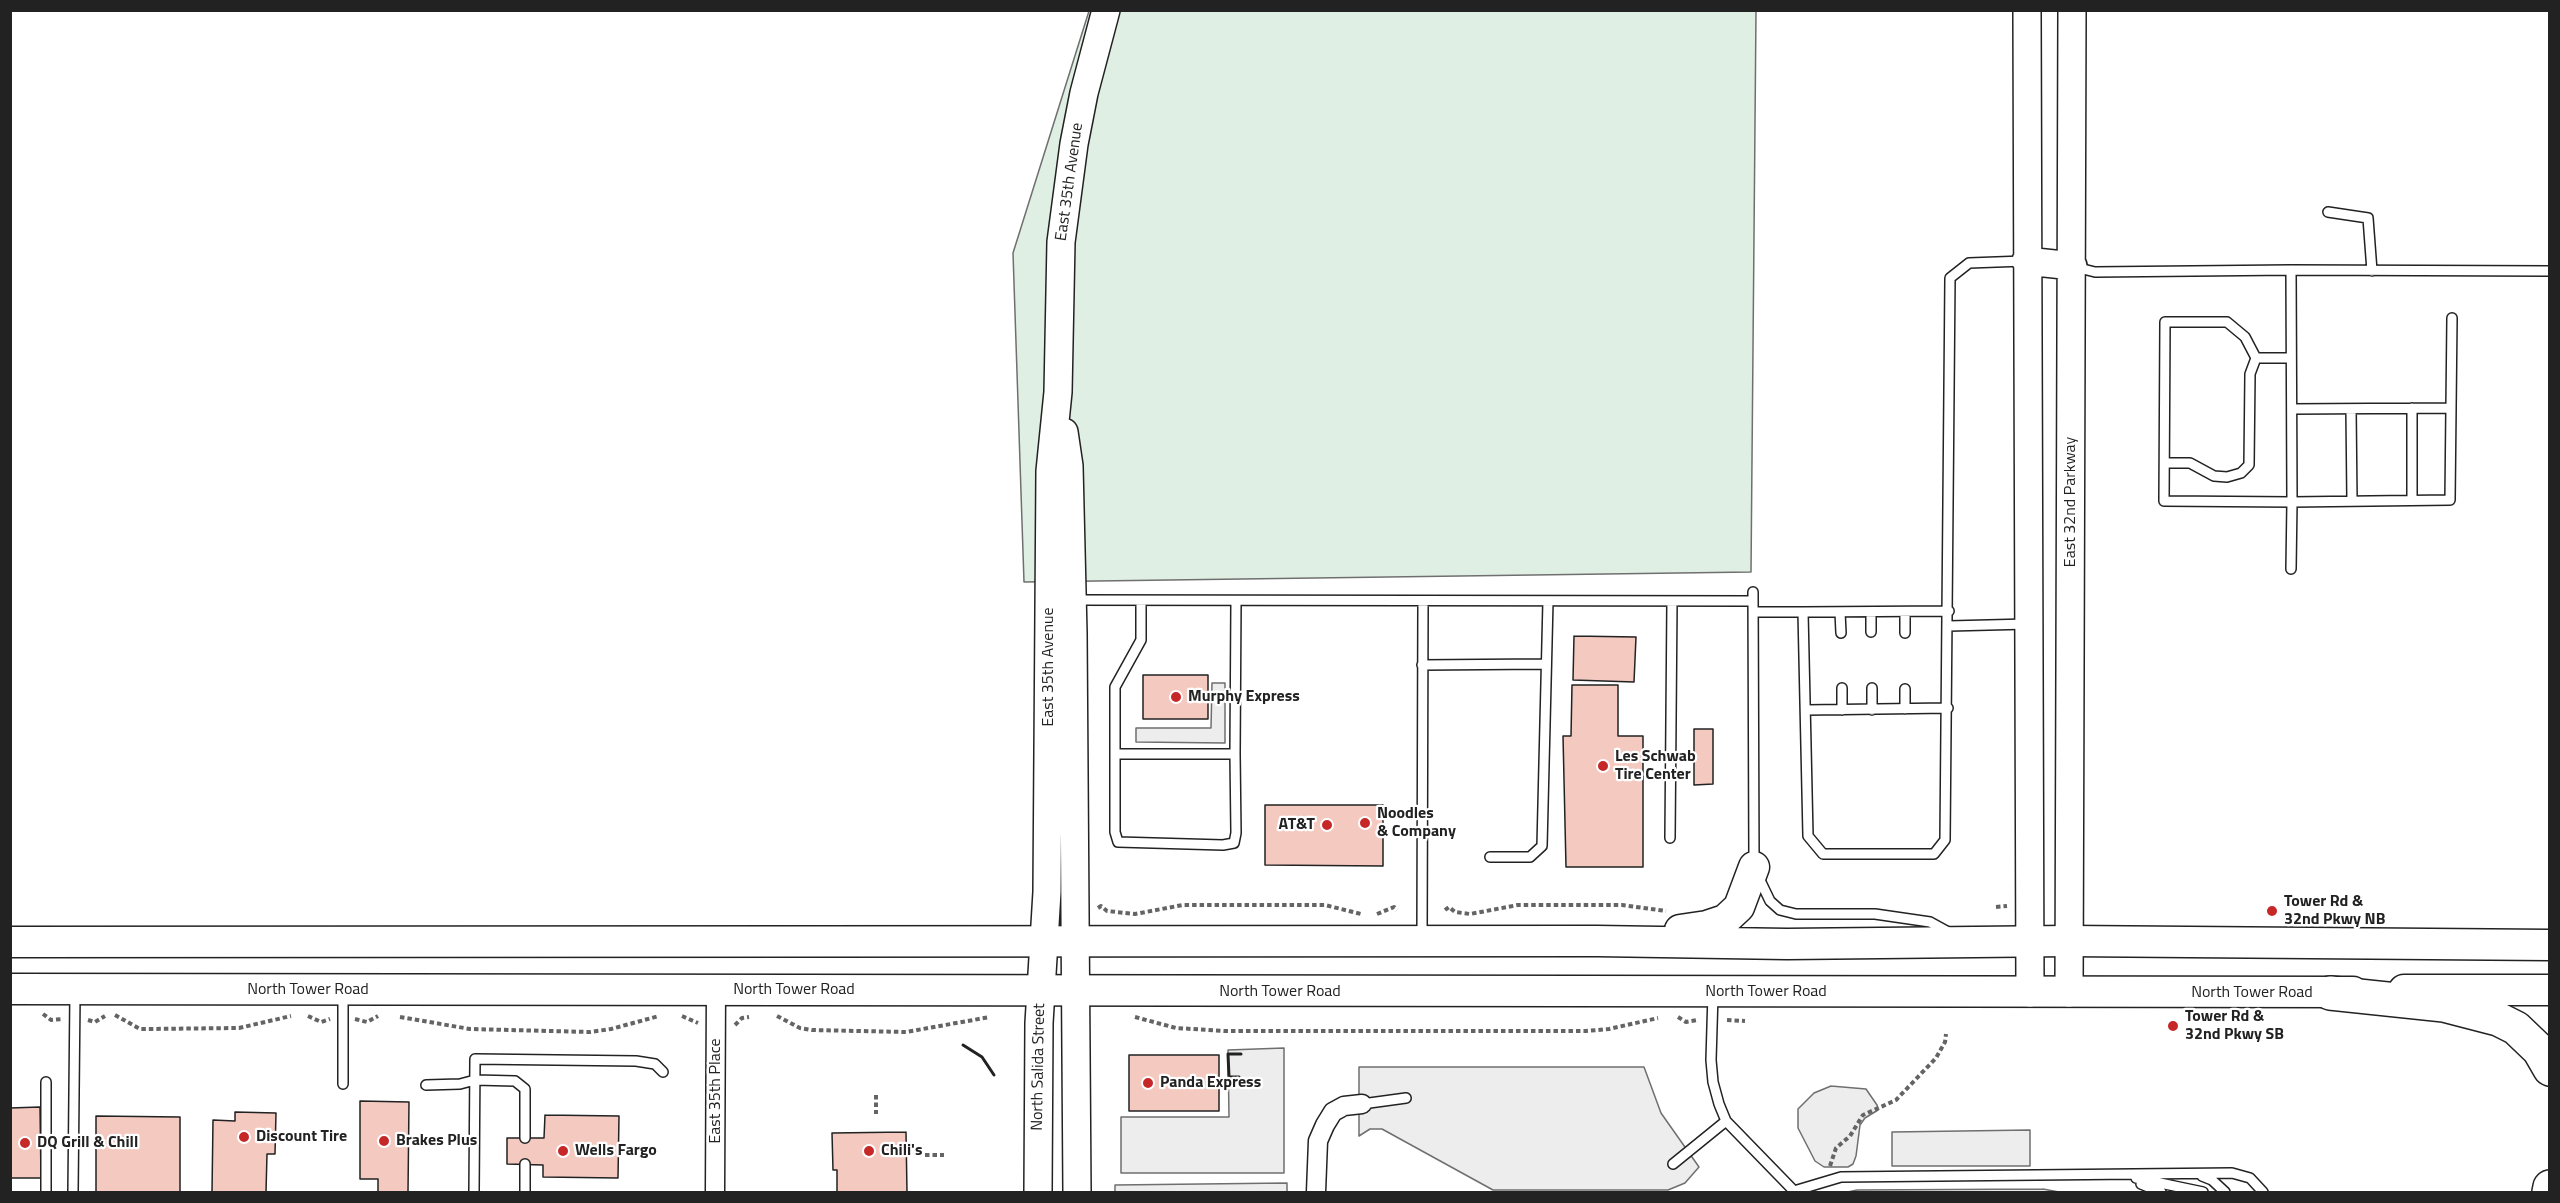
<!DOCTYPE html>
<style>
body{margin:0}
#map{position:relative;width:2560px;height:1203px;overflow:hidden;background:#fff;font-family:"Titillium Web",sans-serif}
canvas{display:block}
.frame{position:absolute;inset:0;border:12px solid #222;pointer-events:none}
</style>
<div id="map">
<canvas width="2560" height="1203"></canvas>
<div class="frame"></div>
</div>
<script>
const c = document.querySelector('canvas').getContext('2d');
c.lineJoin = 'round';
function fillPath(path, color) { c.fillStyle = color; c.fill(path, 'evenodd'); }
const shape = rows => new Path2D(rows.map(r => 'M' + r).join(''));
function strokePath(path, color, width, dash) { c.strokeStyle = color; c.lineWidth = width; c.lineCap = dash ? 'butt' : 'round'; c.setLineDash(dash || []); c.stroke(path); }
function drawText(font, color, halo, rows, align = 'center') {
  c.font = font + ' "Titillium Web",sans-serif'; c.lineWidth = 4.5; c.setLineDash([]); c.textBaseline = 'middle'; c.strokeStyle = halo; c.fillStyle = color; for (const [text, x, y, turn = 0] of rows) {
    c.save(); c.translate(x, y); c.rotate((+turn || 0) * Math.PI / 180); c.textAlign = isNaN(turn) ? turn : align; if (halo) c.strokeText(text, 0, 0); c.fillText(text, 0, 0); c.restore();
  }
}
const green = shape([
 [1089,11,1756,11,1751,572,1024,582,1013,253,1089,11]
]);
fillPath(green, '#e0efe3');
strokePath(green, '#6f6f6f', 1.5);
const parking = shape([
 [1212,683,1225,683,1225,743,1136,742,1136,728,1211,728,1212,683],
 [1284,1048,1284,1173,1121,1173,1121,1117,1229,1117,1228,1050,1284,1048],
 [1359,1067,1644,1067,1661,1113,1699,1167,1685,1183,1668,1190,1493,1190,1382,1129,1370,1129,1359,1136,1359,1067],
 [1831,1086,1866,1089,1877,1105,1878,1110,1865,1118,1860,1125,1856,1156,1853,1164,1848,1167,1824,1167,1815,1161,1798,1128,1798,1109,1814,1093,1831,1086],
 [2030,1130,2030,1166,1892,1166,1892,1132,2030,1130],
 [1287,1183,1287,1192,1115,1192,1115,1185,1287,1183],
 [2043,1189,2059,1192,1848,1192,1857,1190,2043,1189]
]);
fillPath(parking, '#ededed');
strokePath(parking, '#6f6f6f', 1.5);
const building = shape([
 [1574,636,1636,637,1634,682,1573,680,1574,636],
 [1143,675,1208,675,1208,719,1143,719,1143,675],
 [1572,685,1618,685,1618,736,1643,736,1643,867,1566,867,1563,736,1571,736,1572,685],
 [1694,729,1713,729,1713,784,1694,785,1694,729],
 [1265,805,1383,805,1383,866,1265,865,1265,805],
 [1129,1055,1219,1055,1219,1111,1129,1111,1129,1055],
 [360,1101,409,1102,408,1192,378,1192,378,1179,360,1179,360,1101],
 [40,1107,41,1178,10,1178,10,1108,40,1107],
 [235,1112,276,1113,275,1154,267,1154,266,1192,212,1192,213,1120,235,1121,235,1112],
 [545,1115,619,1116,618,1178,543,1177,543,1165,507,1164,507,1138,544,1138,545,1115],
 [96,1116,180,1117,180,1192,96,1192,96,1116],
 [906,1132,907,1192,837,1192,837,1170,833,1170,832,1133,906,1132]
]);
fillPath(building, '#f3c9c0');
strokePath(building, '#222', 1.5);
const lane = shape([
 [2328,212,2368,218,2372,271],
 [2075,267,2095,272,2291,270,2292,502,2164,501,2165,322,2227,322,2245,337,2256,358,2250,374,2249,465,2241,473,2227,477,2214,476,2190,463,2165,463],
 [2291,270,2550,271],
 [2256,358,2290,358],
 [2412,408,2412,500],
 [2451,408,2452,318],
 [2351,409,2352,501],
 [2291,569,2292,502,2450,500,2451,408,2292,409],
 [1753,592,1754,863],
 [1074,600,1753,601],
 [1141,601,1141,640,1115,687,1115,754,1235,754,1236,601],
 [1754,612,1803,612,1808,836,1823,854,1934,854,1945,840,1950,278,1969,263,2024,261],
 [1803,612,1949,611],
 [1840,612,1841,633],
 [1871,612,1871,632],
 [1905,612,1905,633],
 [1949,626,2028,624],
 [1422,665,1544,664],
 [1842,688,1842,710],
 [1872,688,1872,710],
 [1905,689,1905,709],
 [1807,710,1948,708],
 [1115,754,1115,832,1118,842,1223,845,1234,843,1236,833,1235,754],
 [1670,838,1672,601],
 [1490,857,1530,857,1542,846,1548,601],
 [1758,876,1770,901,1780,910,1796,914,1875,914,1930,922,1950,933],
 [1422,938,1423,602],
 [343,993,343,1084],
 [1713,994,1711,1060,1713,1082,1719,1104,1726,1121,1795,1192],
 [426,1085,460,1084,475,1080,515,1081,525,1089,525,1138],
 [1362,1104,1406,1098],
 [1673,1164,1726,1121],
 [2202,1176,2212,1180,2225,1192],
 [2136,1178,2203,1192],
 [2141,1184,2161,1192],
 [1794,1191,1841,1177,2232,1173,2250,1178,2263,1192],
 [46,1192,46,1082],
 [73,1192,75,994],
 [474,1192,475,1059,636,1061,655,1064,663,1072],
 [525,1192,525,1164]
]);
const street = shape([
 [715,1192,716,990],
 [1316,1192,1318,1141,1325,1125,1333,1112,1344,1106,1362,1104]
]);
const secondary = shape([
 [2027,10,2030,993],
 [2026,261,2073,266],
 [1064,432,1069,466,1073,633,1077,1192],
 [2069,993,2072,10],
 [1038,1192,1039,1023,1047,892,1050,471,1058,392,1061,242,1074,144,1084,93,1106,10]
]);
const primary = shape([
 [1680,930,1707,926,1725,920,1739,907,1754,867],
 [10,942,1597,941,1787,944,2068,941,2550,945],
 [10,989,2353,992],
 [2404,990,2550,990]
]);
const highway = shape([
 [2330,993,2444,1005,2498,1019,2516,1028,2539,1050,2550,1069],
 [2549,1192,2550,1187]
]);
strokePath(lane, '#222', 12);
strokePath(street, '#222', 21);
strokePath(secondary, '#222', 30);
strokePath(primary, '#222', 33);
strokePath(highway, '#222', 36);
strokePath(shape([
 [1996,907,2007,906],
 [1098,908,1101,906,1107,911,1135,914,1183,905,1325,905,1361,914],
 [1445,910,1449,907,1455,912,1470,914,1518,905,1622,905,1666,911],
 [1377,914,1394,907,1397,910],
 [43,1014,51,1020,63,1019],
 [115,1015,140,1029,149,1029,239,1028,291,1016],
 [308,1016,321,1022,330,1019],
 [682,1016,698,1023],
 [777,1016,800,1028,812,1030,906,1032,990,1017],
 [400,1017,470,1029,590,1032,611,1029,659,1016],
 [1135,1017,1176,1028,1225,1031,1586,1031,1609,1029,1658,1018],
 [1678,1017,1686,1022,1698,1020],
 [355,1019,367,1022,378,1016],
 [88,1020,95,1022,105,1016],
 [1727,1020,1745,1021],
 [735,1025,742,1018,749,1017],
 [876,1095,876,1114],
 [925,1155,944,1155],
 [1830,1166,1836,1148,1850,1136,1863,1115,1896,1100,1936,1058,1945,1042,1946,1034]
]), '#646464', 4, [4.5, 3]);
strokePath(lane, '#fff', 9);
strokePath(street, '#fff', 18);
strokePath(secondary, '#fff', 27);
strokePath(primary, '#fff', 30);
strokePath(highway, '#fff', 33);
strokePath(shape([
 [963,1045,982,1057,994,1075],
 [1239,1077,1229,1077,1228,1054,1241,1054]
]), '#222', 3);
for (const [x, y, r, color] of [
 [1176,697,6,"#c62828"],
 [1603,766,6,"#c62828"],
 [1365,823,6,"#c62828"],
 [1327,825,6,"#c62828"],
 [2272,911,6,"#c62828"],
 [2173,1026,6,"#c62828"],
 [1148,1083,6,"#c62828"],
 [244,1137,6,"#c62828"],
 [384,1141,6,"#c62828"],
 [25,1143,6,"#c62828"],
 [563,1151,6,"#c62828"],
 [869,1151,6,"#c62828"]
]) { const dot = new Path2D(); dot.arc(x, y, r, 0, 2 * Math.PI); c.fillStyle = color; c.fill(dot); strokePath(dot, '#fff', 2); }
drawText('16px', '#222', '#fff', [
 ["East 35th Avenue",1070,182,-82],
 ["East 32nd Parkway",2071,502,-90],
 ["East 35th Avenue",1049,667,-90],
 ["North Tower Road",308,990],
 ["North Tower Road",794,990],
 ["North Tower Road",1280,992],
 ["North Tower Road",1766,992],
 ["North Tower Road",2252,993],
 ["North Salida Street",1039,1067,-89],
 ["East 35th Place",716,1091,-90]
]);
drawText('bold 16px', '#222', '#fff', [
 ["Murphy Express",1188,697],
 ["Les Schwab",1615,757],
 ["Tire Center",1615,775],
 ["Noodles",1377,814],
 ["& Company",1377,832],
 ["AT&T",1315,825,"right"],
 ["Tower Rd &",2284,902],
 ["32nd Pkwy NB",2284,920],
 ["Tower Rd &",2185,1017],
 ["32nd Pkwy SB",2185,1035],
 ["Panda Express",1160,1083],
 ["Discount Tire",256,1137],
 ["Brakes Plus",396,1141],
 ["DQ Grill & Chill",37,1143],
 ["Wells Fargo",575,1151],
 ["Chili's",881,1151]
], 'left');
</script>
